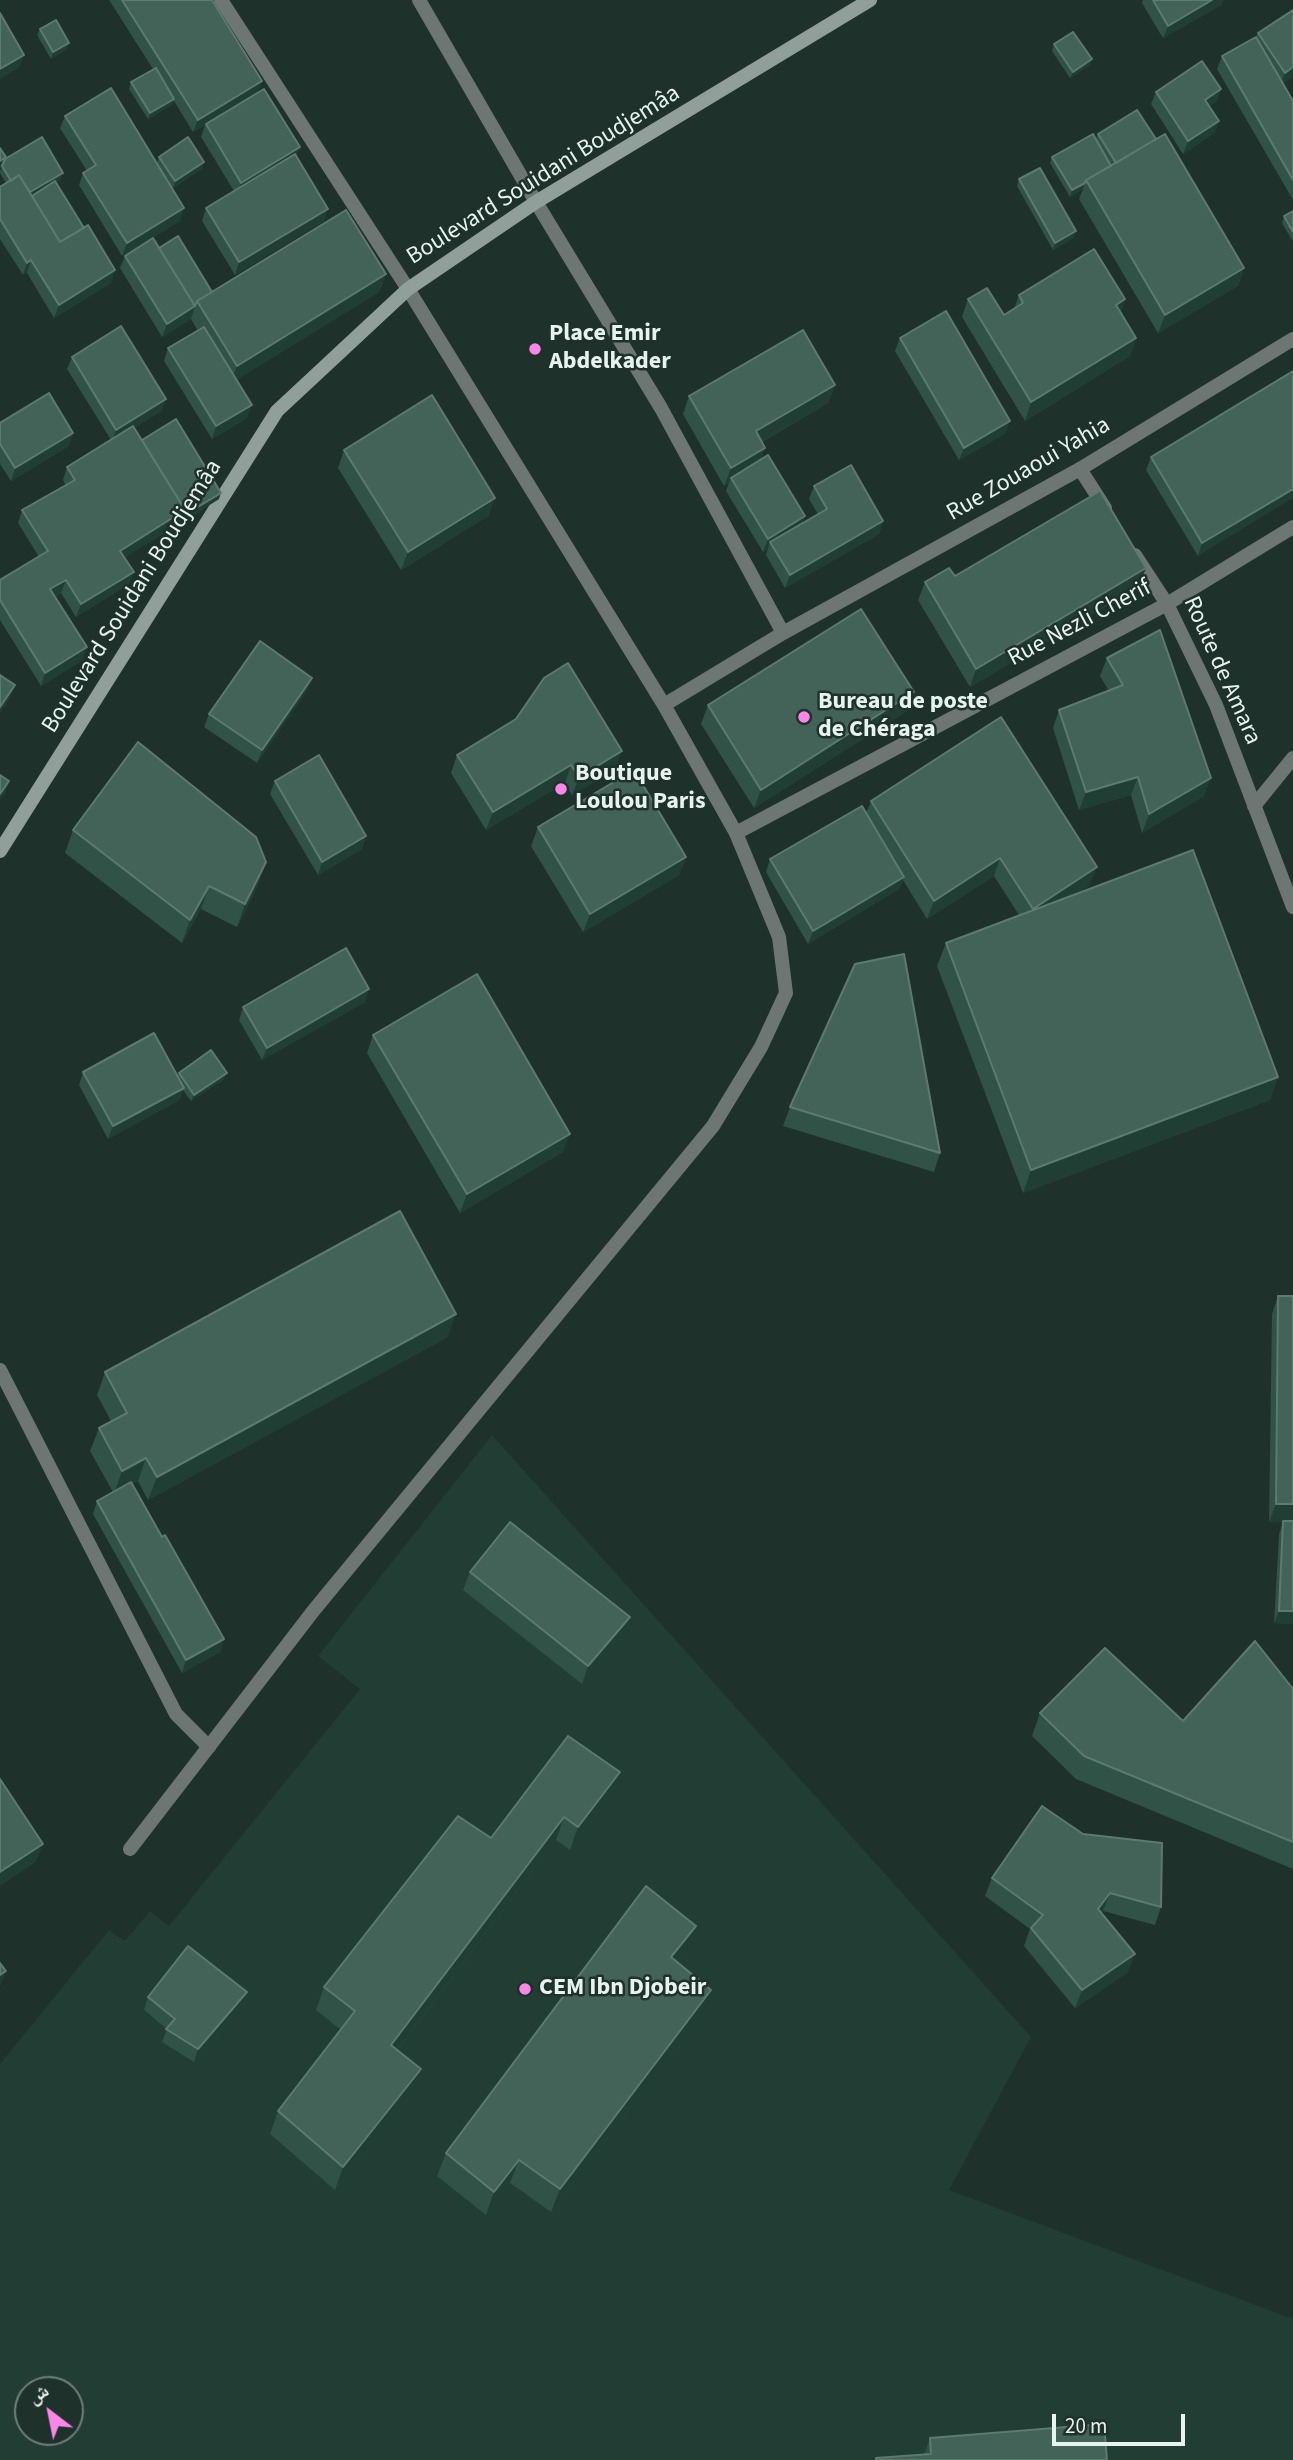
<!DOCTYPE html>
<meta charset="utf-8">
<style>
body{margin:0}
#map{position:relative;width:1293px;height:2460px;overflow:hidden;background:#1e312a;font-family:"Source Sans 3","Noto Naskh Arabic",sans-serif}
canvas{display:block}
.north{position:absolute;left:14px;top:2376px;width:70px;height:70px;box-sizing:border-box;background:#1e312a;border:2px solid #6e7f78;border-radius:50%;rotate:328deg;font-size:19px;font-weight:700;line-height:28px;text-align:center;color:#e7f3ee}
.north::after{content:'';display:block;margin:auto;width:24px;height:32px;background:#fa87e8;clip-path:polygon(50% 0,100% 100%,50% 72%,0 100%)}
.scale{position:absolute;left:1052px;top:2414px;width:133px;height:32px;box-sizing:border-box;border:4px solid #e7f3ee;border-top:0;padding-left:9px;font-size:21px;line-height:24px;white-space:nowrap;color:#e7f3ee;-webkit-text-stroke:5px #1e312a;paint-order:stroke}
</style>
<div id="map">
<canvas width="1293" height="2460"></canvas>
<div class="north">ش</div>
<div class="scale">20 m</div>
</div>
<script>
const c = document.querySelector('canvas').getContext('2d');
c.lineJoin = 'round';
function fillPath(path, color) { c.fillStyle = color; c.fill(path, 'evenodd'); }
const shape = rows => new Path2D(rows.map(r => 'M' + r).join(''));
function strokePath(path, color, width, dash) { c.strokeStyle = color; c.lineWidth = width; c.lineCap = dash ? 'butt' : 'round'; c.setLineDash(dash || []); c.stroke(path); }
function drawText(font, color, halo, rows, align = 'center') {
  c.font = font + ' "Source Sans 3",sans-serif'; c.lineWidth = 5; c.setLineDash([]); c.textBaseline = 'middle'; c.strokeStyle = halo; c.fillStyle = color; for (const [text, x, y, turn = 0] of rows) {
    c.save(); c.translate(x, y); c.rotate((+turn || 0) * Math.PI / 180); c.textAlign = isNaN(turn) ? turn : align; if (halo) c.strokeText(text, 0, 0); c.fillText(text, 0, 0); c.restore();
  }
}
fillPath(shape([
 [492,1435,1031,2037,949,2190,1293,2319,1293,2460,0,2460,0,2064,109,1930,125,1941,150,1911,169,1926,360,1689,318,1656],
 [28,2390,70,2390,70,2432,28,2432]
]), '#223d34');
strokePath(shape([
 [1254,806,1293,758],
 [0,1370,176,1714,209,1747]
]), '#6d7672', 14);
strokePath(shape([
 [736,833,1167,604]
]), '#6d7672', 14);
strokePath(shape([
 [419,0,536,202,661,408,783,633],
 [664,705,783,633,1080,469],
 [130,1849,314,1610,713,1126,761,1047,786,993,779,937,736,833,664,705,408,289,221,0]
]), '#6d7672', 14);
strokePath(shape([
 [1105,508,1080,469,1293,339],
 [1135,555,1167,604,1216,705,1293,907],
 [1167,604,1293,527]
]), '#6d7672', 14);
strokePath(shape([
 [0,851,277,411,408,289,536,202,870,0]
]), '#909f99', 14);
fillPath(shape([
 [109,0,212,0,262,81,257,93,296,156,324,221,235,275,202,221,206,208,234,191,201,137,205,125,193,132,174,101,172,105,148,119,129,89,131,82,153,69],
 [1143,0,1223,0,1221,5,1163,38,1142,3],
 [40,29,67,49,51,59,37,35],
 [1258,33,1293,77,1283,83,1293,101,1293,200,1217,69,1222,56,1256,38],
 [1054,44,1090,65,1070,78,1052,51],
 [1221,89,1216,102,1209,106,1219,121,1214,133,1183,154,1151,104,1156,92],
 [65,116,157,163,159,157,202,169,173,188,180,221,122,256,79,185,83,173,87,171,60,128],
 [1098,134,1156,139,1244,268,1238,286,1158,333,1079,199,1083,189,1070,197,1050,163,1052,157,1096,139],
 [0,148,5,159,63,173,60,180,56,182,111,283,54,318,27,273,23,275,0,239,0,187,6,183,0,173],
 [1019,179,1074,238,1053,250,1017,186],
 [1293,211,1293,242,1282,223,1284,216],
 [159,248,212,292,386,274,379,292,236,380,247,418,212,439,164,361,168,348,198,331,191,319,162,337,120,268,125,256],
 [1019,295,1125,299,1121,312,1136,338,1130,356,1025,421,962,317,968,299,1004,315,1014,309],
 [900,338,1006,433,959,460,895,351],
 [72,357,166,399,161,411,134,428,142,440,219,499,124,558,129,584,76,617,61,593,55,597,83,660,41,686,0,620,0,580,39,557,18,523,22,510,66,486,63,480,67,467,111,440,67,369],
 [1293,371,1198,556,1146,470,1151,457],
 [835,385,828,403,762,442,761,459,802,523,818,514,809,499,814,486,883,521,879,534,785,588,766,555,768,549,763,552,726,491,729,483,724,486,683,414,689,396],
 [0,423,69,446,11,481,0,464],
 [344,450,495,498,488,516,401,570,338,468],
 [925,582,1139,587,970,687,918,600],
 [1107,658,1204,796,1142,833,1131,795,1079,810,1053,728,1059,710,1109,691,1100,676],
 [312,678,307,690,257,763,204,727,209,714],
 [914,692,907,711,754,808,701,724,708,705],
 [516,719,615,770,572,795,565,783,486,830,451,773,457,755],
 [275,781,366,836,362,849,318,875,270,794],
 [871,801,1090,885,1077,893,1278,1077,1270,1100,1023,1193,937,966,946,943,1019,915,994,876,927,919,903,880,899,889,808,944,766,872,770,859,866,813],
 [538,827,686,857,679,875,583,932,531,846],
 [73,830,266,862,258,885,237,927,201,909,182,943,65,853],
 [365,1002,262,1060,239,1020,243,1007],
 [373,1035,563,1152,460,1213,367,1053],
 [83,1072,178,1076,179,1073,224,1079,191,1101,183,1090,179,1100,108,1139,79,1085],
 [790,1107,940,1153,934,1172,783,1126],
 [1278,1296,1293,1296,1293,1624,1274,1623,1279,1534,1283,1522,1269,1522,1272,1314],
 [448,1337,148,1500,138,1481,132,1484,162,1537,224,1639,220,1652,182,1673,93,1514,97,1501,113,1492,90,1451,99,1428,111,1421,97,1395,105,1372],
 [470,1572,623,1635,582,1684,463,1590],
 [1293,1689,1293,1869,1076,1779,1032,1736,1040,1713,1183,1721],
 [612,1795,570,1850,556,1840,397,2050,421,2069,413,2092,335,2190,270,2134,278,2111,341,2030,316,2010,324,1987,491,1838],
 [1083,1834,1161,1907,1155,1925,1103,1911,1102,1913,1128,1972,1075,2008,1024,1946,1030,1929,985,1896,992,1878],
 [687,1949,677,1962,703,2013,551,2212,510,2183,486,2215,437,2176,446,2153],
 [148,1997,242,2005,194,2062,162,2042,167,2029,144,2010],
 [930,2438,1107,2460,875,2460,876,2458,924,2455]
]), '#305247');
fillPath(shape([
 [1212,0,1223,0,1221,5,1163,38,1168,26],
 [69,43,67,49,51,59,53,52],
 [24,55,20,67,0,79,0,69],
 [1092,59,1090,65,1070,78,1073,72],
 [1293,67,1293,77,1280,85,1285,73],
 [262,81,257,93,193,132,198,120],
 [1221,89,1216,102,1200,113,1205,100],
 [174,99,172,105,148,119,150,113],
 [1219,121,1214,133,1183,154,1188,141],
 [300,147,295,160,237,195,241,183],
 [6,157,0,172,0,161],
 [204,162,202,169,173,188,175,181],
 [63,173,60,180,23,201,25,195],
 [1085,183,1083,189,1070,197,1072,190],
 [184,208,180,221,122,256,127,243],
 [328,209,324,221,235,275,239,262],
 [1076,231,1074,238,1053,250,1055,243],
 [31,260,27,273,23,275,27,263],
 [1244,268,1238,286,1158,333,1165,315],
 [115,270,111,283,54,318,59,305],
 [386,274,379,292,230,384,237,366],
 [1125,299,1119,318,1116,305],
 [195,306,191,319,162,337,167,324],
 [1136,338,1130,356,1025,421,1031,402],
 [835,385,828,403,749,449,756,431],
 [166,399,161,411,112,442,116,430],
 [252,405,247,418,212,439,216,426],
 [1010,421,1006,433,959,460,964,448],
 [73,433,69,446,11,481,15,468],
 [765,448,759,466,731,478,729,483,724,486,731,468],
 [1293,489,1293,498,1198,556,1202,543],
 [221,493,219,499,115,564,120,551,185,510],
 [495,498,488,516,401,570,408,552],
 [805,516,800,529,770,542,768,549,763,552,768,539],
 [883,521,879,534,785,588,790,575],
 [1146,568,1139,587,970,687,976,669],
 [134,572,129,584,76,617,81,604],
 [66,580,61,593,46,602,50,589],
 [87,647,83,660,41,686,45,673],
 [312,678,307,690,257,763,262,750],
 [15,685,10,698,0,713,0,707],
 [914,692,907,711,754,808,761,790],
 [622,751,615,770,572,795,579,777],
 [571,765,565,783,486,830,493,812],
 [1138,777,1131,795,1079,810,1086,792],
 [1211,778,1204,796,1142,833,1149,814],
 [9,781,5,794,0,800,0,794],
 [366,836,362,849,318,875,322,862],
 [686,857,679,875,583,932,590,914],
 [1000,858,994,876,927,919,934,901],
 [266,862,258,885,237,927,245,904],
 [1097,867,1090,885,1026,927,1033,909],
 [904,877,899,889,808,944,813,931],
 [209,886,201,909,182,943,190,920],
 [369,989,365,1002,262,1060,267,1048],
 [227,1073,224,1079,191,1101,194,1095],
 [1278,1077,1270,1100,1023,1193,1031,1170],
 [184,1088,179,1100,108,1139,113,1126],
 [570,1134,563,1152,460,1213,467,1194],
 [456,1314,448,1337,148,1500,157,1477],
 [146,1458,138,1481,114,1494,122,1471],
 [1276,1504,1293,1504,1293,1522,1269,1522],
 [1279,1611,1293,1611,1293,1624,1274,1623],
 [630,1617,623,1635,582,1684,588,1666],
 [224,1639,220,1652,182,1673,186,1660],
 [620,1772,612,1795,570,1850,578,1827],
 [564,1817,556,1840,383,2068,391,2045],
 [43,1844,36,1862,0,1886,0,1872],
 [1110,1893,1103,1911,1091,1927,1098,1909],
 [696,1926,687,1949,663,1980,671,1957],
 [1135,1954,1128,1972,1075,2008,1082,1990],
 [6,1971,0,1987,0,1975],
 [711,1990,703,2013,551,2212,560,2189],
 [247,1992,242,2005,194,2062,198,2049],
 [421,2069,413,2092,335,2190,343,2167],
 [519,2160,510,2183,486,2215,494,2192]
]), '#203e34');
const building = shape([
 [122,0,212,0,262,81,198,120,122,0],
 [1153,0,1212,0,1168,26,1153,0],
 [1293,10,1293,67,1285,73,1258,33,1293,10],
 [0,13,24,55,0,69,0,13],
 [56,20,69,43,53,52,40,29,56,20],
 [1073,32,1092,59,1073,72,1054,44,1073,32],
 [1256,37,1293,101,1293,180,1222,56,1256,37],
 [1202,61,1221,89,1205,100,1219,121,1188,141,1156,92,1202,61],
 [156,68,174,99,150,113,131,82,156,68],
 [111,88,184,208,127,243,83,173,96,165,65,116,111,88],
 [264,89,300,147,241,183,206,124,264,89],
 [1137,110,1156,139,1116,163,1098,134,1137,110],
 [1093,134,1111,166,1086,180,1085,183,1072,190,1052,157,1093,134],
 [1165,134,1244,268,1165,315,1086,180,1165,134],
 [42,137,63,173,30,192,19,175,11,181,2,166,5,159,42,137],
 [188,137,204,162,175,181,159,157,188,137],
 [0,148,6,157,0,161,0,148],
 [295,154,328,209,239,262,206,208,295,154],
 [1040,168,1076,231,1055,243,1019,179,1040,168],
 [19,175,60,242,88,225,115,270,59,305,31,260,27,263,0,219,0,187,19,175],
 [55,181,84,228,60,242,32,196,55,181],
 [346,210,386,274,237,366,197,301,346,210],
 [1293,211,1293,232,1284,216,1293,211],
 [178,236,212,292,197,301,195,306,159,248,178,236],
 [153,238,195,306,167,324,125,256,153,238],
 [1094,249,1125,299,1116,305,1136,338,1031,402,968,299,987,288,1004,315,1023,303,1019,295,1094,249],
 [946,311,1010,421,964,448,900,338,946,311],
 [121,326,166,399,116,430,72,357,121,326],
 [204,327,252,405,216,426,168,348,204,327],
 [803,330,835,385,756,431,765,448,731,468,689,396,803,330],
 [1293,371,1293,489,1202,543,1151,457,1293,371],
 [49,393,73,433,15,468,0,444,0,423,49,393],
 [432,395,495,498,408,552,344,450,432,395],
 [176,419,221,493,183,516,185,510,142,440,176,419],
 [133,426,185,510,120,551,134,572,81,604,66,580,50,589,87,647,45,673,0,600,0,580,48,551,22,510,75,480,67,467,133,426],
 [768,455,805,516,768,539,731,478,768,455],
 [851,465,883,521,790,575,770,542,827,509,814,486,851,465],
 [1100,491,1146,568,976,669,925,582,949,568,955,576,1100,491],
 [861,609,914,692,761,790,708,705,861,609],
 [1160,630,1211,778,1149,814,1138,777,1086,792,1059,710,1123,685,1107,658,1160,630],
 [260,641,312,678,262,750,209,714,260,641],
 [568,663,622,751,579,777,571,765,493,812,457,755,516,719,544,678,568,663],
 [0,675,15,685,0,707,0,675],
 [1001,717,1097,867,1033,909,1000,858,934,901,871,801,1001,717],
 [138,742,256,837,266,862,245,904,209,886,190,920,73,830,138,742],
 [319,755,366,836,322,862,275,781,319,755],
 [634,770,686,857,590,914,538,827,634,770],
 [0,775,9,781,0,794,0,775],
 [862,806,904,877,813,931,770,859,862,806],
 [1193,850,1278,1077,1031,1170,946,943,1193,850],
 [346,948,369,989,267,1048,243,1007,346,948],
 [904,954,940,1153,790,1107,855,964,904,954],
 [477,974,570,1134,467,1194,373,1035,477,974],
 [154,1033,184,1088,113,1126,83,1072,154,1033],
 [211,1050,227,1073,194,1095,179,1073,211,1050],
 [400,1211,456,1314,157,1477,146,1458,122,1471,99,1428,127,1413,105,1372,400,1211],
 [1278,1296,1293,1296,1293,1504,1276,1504,1278,1296],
 [131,1482,162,1537,165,1535,224,1639,186,1660,97,1501,131,1482],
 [1283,1521,1293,1521,1293,1611,1279,1611,1283,1521],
 [510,1522,630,1617,588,1666,470,1572,510,1522],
 [1255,1641,1293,1689,1293,1842,1084,1756,1040,1713,1105,1648,1183,1721,1255,1641],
 [568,1736,620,1772,578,1827,564,1817,391,2045,421,2069,343,2167,278,2111,355,2011,324,1987,458,1816,491,1838,568,1736],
 [0,1779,43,1844,0,1872,0,1779],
 [1042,1806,1083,1834,1162,1843,1161,1907,1110,1893,1098,1909,1135,1954,1082,1990,1031,1928,1043,1915,992,1878,1042,1806],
 [646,1886,696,1926,671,1957,711,1990,560,2189,519,2160,494,2192,446,2153,646,1886],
 [188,1946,247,1992,198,2049,166,2029,175,2019,148,1997,188,1946],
 [0,1963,6,1971,0,1975,0,1963],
 [1104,2424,1107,2460,876,2460,876,2458,931,2454,930,2438,1104,2424]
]);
fillPath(building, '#436359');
strokePath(building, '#5d7a70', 2);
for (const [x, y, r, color] of [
 [535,349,7,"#fa87e8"],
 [804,717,7,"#fa87e8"],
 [561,789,7,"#fa87e8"],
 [525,1989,7,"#fa87e8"]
]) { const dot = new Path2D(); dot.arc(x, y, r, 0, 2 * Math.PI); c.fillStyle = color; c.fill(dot); strokePath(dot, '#1e312a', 2.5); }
drawText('24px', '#e7f3ee', '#1e312a', [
 ["Boulevard Souidani Boudjemâa",544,176,-32],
 ["Rue Zouaoui Yahia",1029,470,-30],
 ["Boulevard Souidani Boudjemâa",133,597,-58],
 ["Rue Nezli Cherif",1080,624,-28],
 ["Route de Amara",1221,671,66]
]);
drawText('bold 24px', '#e7f3ee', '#1e312a', [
 ["Place Emir",549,335],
 ["Abdelkader",549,363],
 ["Bureau de poste",818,703],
 ["de Chéraga",818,731],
 ["Boutique",575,775],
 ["Loulou Paris",575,803],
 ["CEM Ibn Djobeir",539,1989]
], 'left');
</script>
